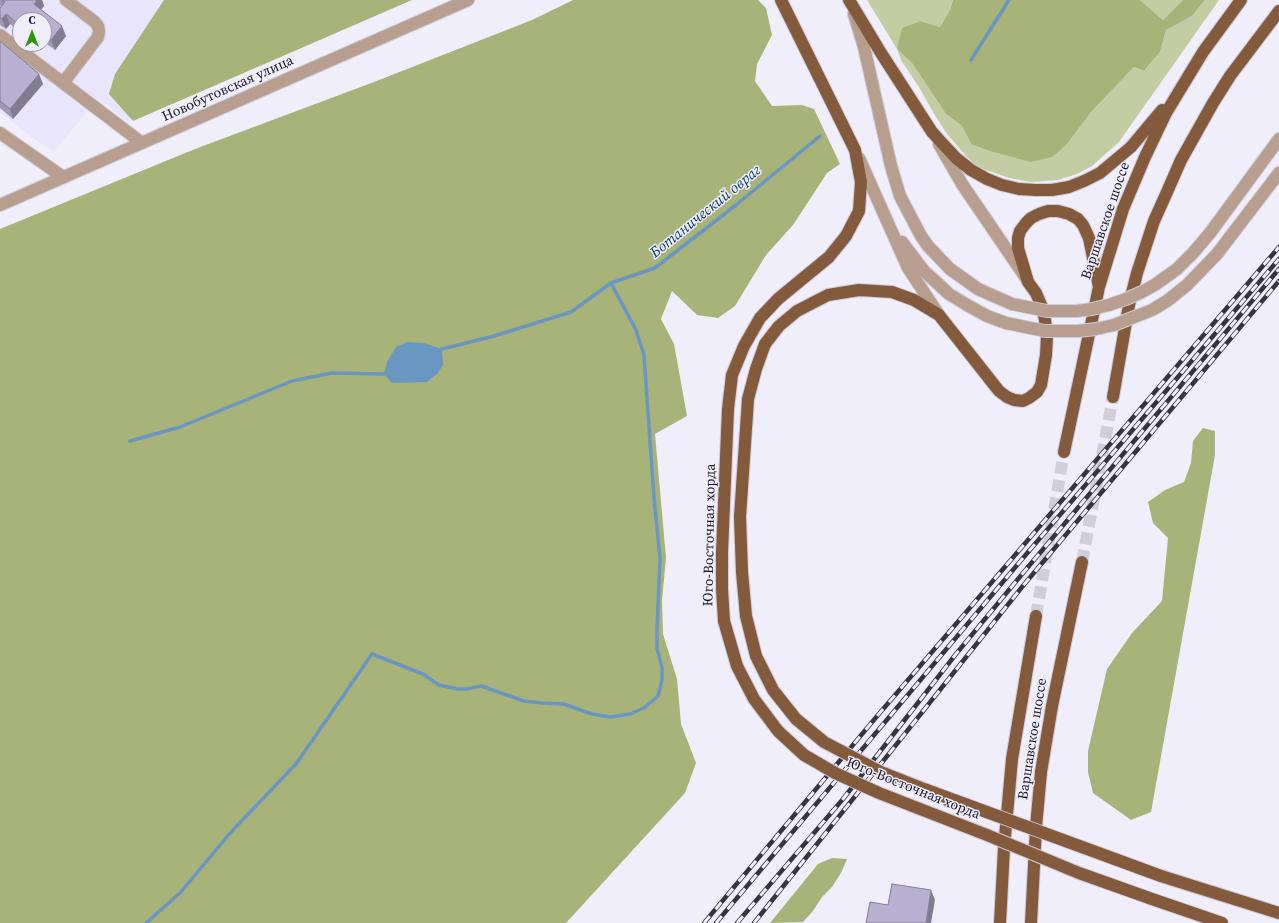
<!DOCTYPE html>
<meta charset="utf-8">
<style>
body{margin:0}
#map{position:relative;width:1279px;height:923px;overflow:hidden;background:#f1eefc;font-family:"Source Serif 4",serif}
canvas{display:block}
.north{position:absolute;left:12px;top:12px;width:40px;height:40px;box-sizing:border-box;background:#f1eefc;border:1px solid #9b98a5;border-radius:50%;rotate:0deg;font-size:11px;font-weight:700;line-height:16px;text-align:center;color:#1a1723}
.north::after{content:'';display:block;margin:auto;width:14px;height:18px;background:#319312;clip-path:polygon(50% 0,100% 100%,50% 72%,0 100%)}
</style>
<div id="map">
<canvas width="1279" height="923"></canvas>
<div class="north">С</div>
</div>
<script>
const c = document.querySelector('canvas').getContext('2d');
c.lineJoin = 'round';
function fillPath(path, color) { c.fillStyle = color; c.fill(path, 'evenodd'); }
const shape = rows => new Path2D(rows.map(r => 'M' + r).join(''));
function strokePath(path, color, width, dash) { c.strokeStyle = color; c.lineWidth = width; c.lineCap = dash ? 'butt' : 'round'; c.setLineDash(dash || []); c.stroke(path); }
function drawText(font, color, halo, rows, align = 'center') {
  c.font = font + ' "Source Serif 4",serif'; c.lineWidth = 3; c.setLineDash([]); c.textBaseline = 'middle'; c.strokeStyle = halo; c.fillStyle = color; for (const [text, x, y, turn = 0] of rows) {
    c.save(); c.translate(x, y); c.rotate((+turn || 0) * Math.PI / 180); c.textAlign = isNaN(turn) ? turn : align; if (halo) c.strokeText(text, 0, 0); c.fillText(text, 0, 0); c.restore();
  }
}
fillPath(shape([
 [0,0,209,0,160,81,129,123,98,98,54,152,26,133,0,112],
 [20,20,44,20,44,44,20,44]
]), '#e9e5fd');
fillPath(shape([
 [867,0,953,0,950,10,940,27,921,21,897,49,912,63,946,114,962,126,971,144,1067,144,1092,111,1134,67,1144,71,1160,52,1166,30,1192,16,1205,0,1219,0,1119,142,1092,166,1077,174,1058,180,1031,182,1009,178,978,167,966,156,947,134,933,112,919,87,901,60,897,49],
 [1140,0,1183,0,1163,20]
]), '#c3cca3');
fillPath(shape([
 [164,0,412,0,133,121,109,94,115,74],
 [573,0,758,0,766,8,772,35,757,64,755,81,772,106,802,105,814,109,840,164,827,173,793,225,766,255,735,306,718,318,697,315,672,291,661,319,674,344,687,416,655,434,666,558,662,601,663,634,677,679,681,724,696,763,685,793,566,923,0,923,0,229,195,149,374,82,532,20],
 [953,0,1140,0,1163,20,1183,0,1205,0,1192,16,1166,30,1160,52,1144,71,1134,67,1092,111,1067,144,1052,157,1031,162,990,151,971,144,962,126,946,114,912,63,897,49,902,28,921,21,940,27,950,10],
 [1203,428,1215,431,1215,455,1151,812,1131,820,1093,793,1088,772,1088,751,1107,669,1132,633,1162,601,1168,538,1153,523,1148,502,1165,490,1184,482,1191,463,1193,441],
 [832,858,847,859,841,873,832,887,822,897,813,911,803,922,770,923,818,864]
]), '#a7b378');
fillPath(shape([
 [407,342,424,343,442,349,443,365,437,374,427,382,392,383,384,374,387,362,396,347]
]), '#6997c2');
strokePath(shape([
 [971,60,1009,0],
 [442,349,494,336,571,312,611,283,655,268,736,205,820,136],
 [130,441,180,427,292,381,332,373,384,374],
 [146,923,180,893,231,832,296,764,372,654,423,674,439,685,457,689,467,689,481,686,524,701,542,703,564,704,592,714,610,717,630,714,644,708,658,696,662,680,662,668,657,648,657,629,660,558,654,498,644,355,636,330,611,283]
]), '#6997c2', 3.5);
strokePath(shape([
 [1082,562,1113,397],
 [1036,616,1064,452]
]), '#d1cedb', 12, [12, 6]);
const minor = shape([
 [854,14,864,47,891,166,900,196,921,236,928,246,950,269],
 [0,35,142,143],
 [63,83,98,37,99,31,98,26,95,22,66,0],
 [0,133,63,177],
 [939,144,962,184,1026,278],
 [859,158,908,268,939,315],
 [0,205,468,0],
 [1210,233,1279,139],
 [902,242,924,271,935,281],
 [1217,254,1279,173]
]);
const major = shape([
 [849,0,881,53,932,132,942,143,956,158,971,170,987,179,1002,185,1019,189,1035,190,1052,190,1069,187,1084,181,1100,173,1131,147,1162,110],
 [1113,397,1129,305,1137,273,1154,221,1167,192,1181,160,1213,103,1230,76,1279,11],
 [1064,452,1099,287,1123,209,1145,157,1166,113,1203,52,1241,0],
 [746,616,742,572,740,517,748,399,756,369,765,344,779,326,797,311,828,295,859,290,892,292,914,300,939,315,999,391,1007,397,1014,400,1023,401,1029,398,1037,392,1041,385,1046,355,1047,336,1045,320,1042,307,1036,293,1028,282,1018,248,1018,238,1020,231,1026,223,1031,218,1039,214,1048,211,1058,211,1069,214,1078,219,1083,225,1089,238,1099,287],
 [724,621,722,589,722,552,728,409,732,375,744,346,760,318,778,299,829,257,846,236,859,211,861,182,855,150,781,0],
 [1161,876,1279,913],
 [1152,899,1222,923],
 [1000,923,1004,848,1012,759,1036,616],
 [1031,923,1036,827,1041,772,1052,706,1082,562]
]);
strokePath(minor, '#cfccd9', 14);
strokePath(major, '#cfccd9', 14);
strokePath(minor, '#b79e8e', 12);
strokePath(major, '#845a3d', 12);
const rail = shape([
 [704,923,878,715,1279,247],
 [716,923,1023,558,1279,259],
 [737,923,843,799,956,654,1023,573,1279,269],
 [754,923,1022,587,1279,281]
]);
strokePath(rail, '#373441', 4.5);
strokePath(rail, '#f1eefc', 3, [9]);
const minorBridge = shape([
 [950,269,978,289,1012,304,1047,311,1077,311,1092,309,1109,305,1126,299,1142,292,1156,284,1177,269,1193,253,1210,233],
 [935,281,949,294,967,305,987,316,1006,323,1045,331,1078,331,1096,329,1114,325,1152,310,1167,301,1187,285,1217,254]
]);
const majorBridge = shape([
 [746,616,756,656,773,690,796,719,824,742,881,772,924,789,1161,876],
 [724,621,737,666,754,699,778,731,804,755,835,773,879,793,987,835,1079,873,1152,899]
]);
strokePath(minorBridge, '#cfccd9', 14, []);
strokePath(majorBridge, '#cfccd9', 14, []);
strokePath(minorBridge, '#b79e8e', 12);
strokePath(majorBridge, '#845a3d', 12);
fillPath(shape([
 [0,0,42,0,44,6,41,10,66,36,55,50,44,42,44,20,20,20,20,32,10,24,6,29,0,25,0,8,1,6,0,5],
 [0,41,43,84,13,119,0,108]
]), '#9e98b4');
fillPath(shape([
 [37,0,42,0,44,6,37,14,34,4],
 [6,14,10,24,6,29,2,19],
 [62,26,66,36,55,50,51,40],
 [39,74,43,84,13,119,10,109],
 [931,890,935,900,931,923,926,923]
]), '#817c92');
const building = shape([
 [2,0,37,0,34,4,62,26,51,40,44,35,44,20,20,20,20,25,6,14,2,19,0,17,0,8,5,2,2,0],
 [0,41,39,74,10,109,0,101,0,41],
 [892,884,931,890,926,923,866,923,870,902,888,905,892,884]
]);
fillPath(building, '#b8b1d1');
strokePath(building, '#817c92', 1);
drawText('14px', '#1a1723', '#f1eefc', [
 ["Новобутовская улица",228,89,-24],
 ["Варшавское шоссе",1106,221,-71],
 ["Юго-Восточная хорда",710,535,-89],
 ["Варшавское шоссе",1033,739,-81],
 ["Юго-Восточная хорда",913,789,22]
]);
drawText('italic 15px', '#00375f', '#f1eefc', [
 ["Ботанический овраг",706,212,-39]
]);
</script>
